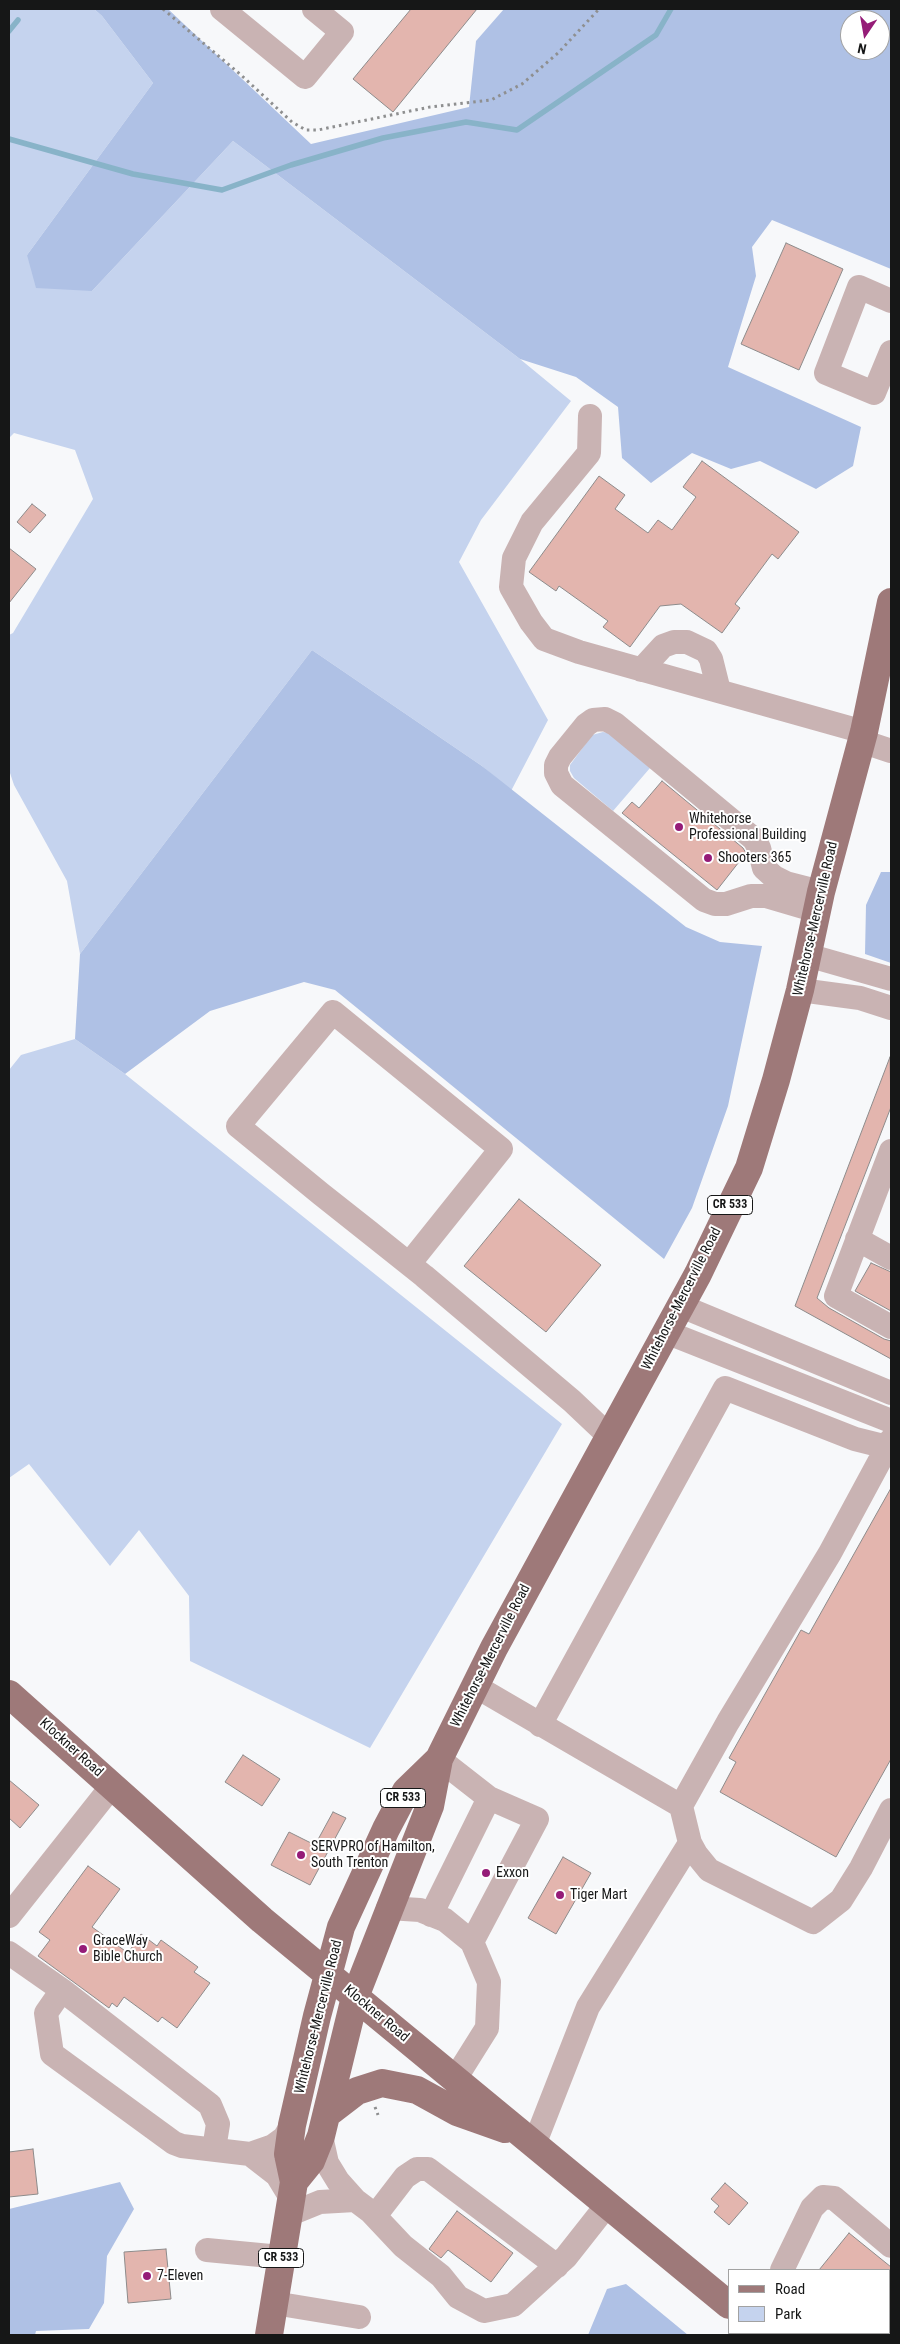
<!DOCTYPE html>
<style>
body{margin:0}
#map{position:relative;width:900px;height:2344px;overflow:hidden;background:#f7f8fa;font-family:"Roboto Condensed",sans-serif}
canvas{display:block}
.frame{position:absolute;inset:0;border:10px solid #161717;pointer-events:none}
.legend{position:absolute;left:728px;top:2269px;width:162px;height:65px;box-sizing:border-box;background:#fff;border:1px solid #a2a2a2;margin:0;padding:6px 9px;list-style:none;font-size:15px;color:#161717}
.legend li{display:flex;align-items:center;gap:10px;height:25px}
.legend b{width:25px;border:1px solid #a2a2a2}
.north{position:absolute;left:840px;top:10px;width:50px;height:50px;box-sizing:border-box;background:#fff;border:1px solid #a2a2a2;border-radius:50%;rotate:192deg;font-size:14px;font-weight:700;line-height:20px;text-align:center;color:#161717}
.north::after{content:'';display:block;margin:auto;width:18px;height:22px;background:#951c78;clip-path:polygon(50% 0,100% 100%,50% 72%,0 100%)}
</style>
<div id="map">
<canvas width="900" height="2344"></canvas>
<div class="frame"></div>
<ul class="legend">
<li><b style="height:6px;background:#9e7979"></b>Road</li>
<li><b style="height:14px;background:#c5d3ee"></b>Park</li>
</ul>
<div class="north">N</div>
</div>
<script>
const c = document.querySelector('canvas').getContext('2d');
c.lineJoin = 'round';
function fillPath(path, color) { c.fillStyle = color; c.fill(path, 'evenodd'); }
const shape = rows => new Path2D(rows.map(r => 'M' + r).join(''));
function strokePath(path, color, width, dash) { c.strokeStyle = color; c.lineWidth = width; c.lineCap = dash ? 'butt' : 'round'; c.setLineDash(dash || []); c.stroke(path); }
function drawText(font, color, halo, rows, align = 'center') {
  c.font = font + ' "Roboto Condensed",sans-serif'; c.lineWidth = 4; c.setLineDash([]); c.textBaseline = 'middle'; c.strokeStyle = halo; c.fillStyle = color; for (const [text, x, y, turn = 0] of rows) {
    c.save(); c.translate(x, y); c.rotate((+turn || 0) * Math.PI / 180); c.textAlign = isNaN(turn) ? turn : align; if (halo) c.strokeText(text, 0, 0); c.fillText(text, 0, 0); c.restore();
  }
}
fillPath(shape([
 [9,9,94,9,102,16,153,83,27,255,92,291,233,141,520,359,571,401,481,520,459,562,548,720,511,791,482,766,312,650,80,954,67,881,14,785,9,770,9,635,13,633,93,499,75,450,14,433,9,438],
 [603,732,609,733,650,768,613,811,574,778,570,771,570,765,592,735],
 [75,1039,125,1074,562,1424,370,1748,190,1661,189,1596,139,1530,110,1566,29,1464,9,1478,9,1070,21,1055]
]), '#c5d3ee');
fillPath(shape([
 [94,9,168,9,311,144,469,107,476,41,504,9,891,9,891,269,772,220,752,247,756,276,728,367,861,427,853,466,816,489,760,461,731,469,692,453,651,483,622,458,618,407,576,377,520,359,233,141,92,291,36,288,27,255,153,83,102,16],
 [850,20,880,20,880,50,850,50],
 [312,650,482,766,686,927,720,942,762,946,728,1106,692,1208,664,1259,335,990,304,982,210,1011,125,1074,75,1039,80,954],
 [881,872,891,872,891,963,865,954,866,905],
 [120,2182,134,2209,107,2256,104,2303,89,2329,36,2331,35,2335,9,2335,9,2209],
 [626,2284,688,2335,588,2335,607,2289]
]), '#afc1e5');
strokePath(shape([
 [9,31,18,20],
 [9,139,133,174,222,190,291,165,383,138,466,122,517,130,656,35,671,9]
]), '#88b3c8', 5.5);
const building = shape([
 [411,9,477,9,393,112,353,79,411,9],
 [786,243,843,269,799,370,741,344,786,243],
 [702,461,799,532,778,559,772,554,735,604,740,608,722,633,681,604,660,606,630,647,603,627,608,621,559,586,556,591,529,572,599,476,625,495,615,509,648,533,658,520,672,530,696,497,683,487,702,461],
 [32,504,46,515,30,533,17,522,32,504],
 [9,548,36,569,9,603,9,548],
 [662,781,743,848,746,853,717,890,622,813,632,802,639,808,662,781],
 [890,1057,891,1107,817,1298,829,1308,884,1339,891,1341,891,1359,795,1306,890,1057],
 [519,1199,601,1265,546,1332,464,1266,519,1199],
 [871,1263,891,1272,891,1311,855,1291,871,1263],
 [891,1488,891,1759,836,1857,720,1792,736,1762,729,1758,801,1630,809,1634,891,1488],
 [243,1755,280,1779,262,1806,225,1782,243,1755],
 [9,1780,39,1805,20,1828,9,1818,9,1780],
 [333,1812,346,1818,310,1885,271,1865,289,1832,315,1845,333,1812],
 [563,1857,591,1873,556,1934,528,1918,563,1857],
 [88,1866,120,1889,92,1927,128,1953,141,1934,157,1946,161,1940,198,1967,194,1972,210,1983,177,2028,162,2017,158,2022,124,1997,117,2007,112,2003,109,2008,38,1956,50,1940,39,1932,88,1866],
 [33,2149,38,2194,9,2197,9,2152,33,2149],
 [725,2183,748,2203,729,2225,714,2212,719,2206,711,2199,725,2183],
 [457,2211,513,2253,491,2282,448,2250,441,2258,429,2249,457,2211],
 [849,2233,891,2267,891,2270,819,2270,849,2233],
 [166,2249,171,2299,128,2303,124,2252,166,2249]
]);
fillPath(building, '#e3b5ae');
strokePath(building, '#8d8b8b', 1);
strokePath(shape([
 [163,9,241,75,292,122,306,130,318,130,430,107,491,100,522,84,558,53,599,9],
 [375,2107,378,2115]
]), '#8e8f90', 3, [2.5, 4]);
strokePath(shape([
 [222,9,305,77,342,32,314,9],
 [891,301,859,287,826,373,874,393,891,352],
 [590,416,589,453,532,522,514,558,511,587,531,622,544,639,579,652,864,732],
 [641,670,663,646,674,642,687,642,706,651,711,659,719,691],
 [861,741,891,751],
 [817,911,766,896,751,896,726,904,715,904,704,900,562,785,556,773,556,765,560,757,586,725,593,720,605,719,615,724,754,839,759,848,764,868,774,877,786,883,821,892],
 [807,955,891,979],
 [800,990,860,998,891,1008],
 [891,1151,836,1296,891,1327],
 [857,1239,891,1258],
 [409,1264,501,1149,333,1012,238,1126,321,1194,369,1232,424,1276,572,1401,609,1436],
 [681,1306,891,1393],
 [666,1332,891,1421],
 [891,1440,830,1553,728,1722,681,1806,690,1843,696,1854,709,1870,813,1922,841,1900,861,1868,891,1810],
 [475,1686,681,1806],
 [540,1725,725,1388,855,1439,891,1448],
 [439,1759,489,1798],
 [388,1908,420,1910,445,1920,472,1942,489,1982,487,2028,455,2079],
 [431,1915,489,1798,537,1819,472,1942],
 [9,1916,112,1786],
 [9,1953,62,1990,210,2105,218,2124,214,2149],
 [62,1990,46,2013,52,2054,174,2143,182,2146,250,2154,277,2175,291,2198],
 [534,2145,588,2007,690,1843],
 [250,2154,273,2146,284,2138,292,2125],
 [355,2200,371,2212,403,2246,441,2276,458,2297,484,2311,513,2305,566,2257,607,2205],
 [288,2215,320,2202,355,2200,338,2181,327,2163,321,2136],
 [375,2216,405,2177,417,2169,428,2169,557,2266],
 [207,2250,281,2257],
 [782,2270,812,2208,823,2197,834,2198,891,2246],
 [274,2303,359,2317]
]), '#c9b3b3', 24);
strokePath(shape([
 [9,1694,262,1920,729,2305],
 [327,2114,357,2091,382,2083,417,2090,457,2112,505,2129],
 [294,2182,311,2161,321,2136,355,1997,430,1806,439,1759,494,1648,698,1274,749,1168,776,1080,800,990,821,892,864,732,891,602],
 [763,2333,766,2335],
 [269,2335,294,2182,288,2154,292,2125,317,2016,341,1927,386,1829,406,1791,439,1759]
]), '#9e7979', 28);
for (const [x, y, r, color] of [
 [679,827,5,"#951c78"],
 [708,858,5,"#951c78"],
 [301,1855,5,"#951c78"],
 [486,1873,5,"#951c78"],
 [560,1895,5,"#951c78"],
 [83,1949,5,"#951c78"],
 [147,2276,5,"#951c78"]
]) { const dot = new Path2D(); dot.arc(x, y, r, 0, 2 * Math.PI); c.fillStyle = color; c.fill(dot); strokePath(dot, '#fff', 2); }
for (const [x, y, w] of [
 [730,1205,45],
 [403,1798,45],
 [281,2258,45]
]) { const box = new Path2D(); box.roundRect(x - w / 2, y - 9.5, w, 19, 4); c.fillStyle = '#fff'; c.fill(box); strokePath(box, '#161717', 1); }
drawText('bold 12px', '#161717', null, [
 ["CR 533",730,1205],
 ["CR 533",403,1798],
 ["CR 533",281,2258]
]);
drawText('14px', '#161717', '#fff', [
 ["Whitehorse",689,819],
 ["Professional Building",689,835],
 ["Shooters 365",718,858],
 ["SERVPRO of Hamilton,",311,1847],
 ["South Trenton",311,1863],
 ["Exxon",496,1873],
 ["Tiger Mart",570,1895],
 ["GraceWay",93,1941],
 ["Bible Church",93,1957],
 ["7-Eleven",157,2276]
], 'left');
drawText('14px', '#161717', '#fff', [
 ["Whitehorse-Mercerville Road",816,919,-77],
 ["Whitehorse-Mercerville Road",682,1299,-63],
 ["Whitehorse-Mercerville Road",491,1656,-63],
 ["Klockner Road",71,1748,42],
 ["Klockner Road",376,2014,40],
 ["Whitehorse-Mercerville Road",319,2017,-76]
]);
</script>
